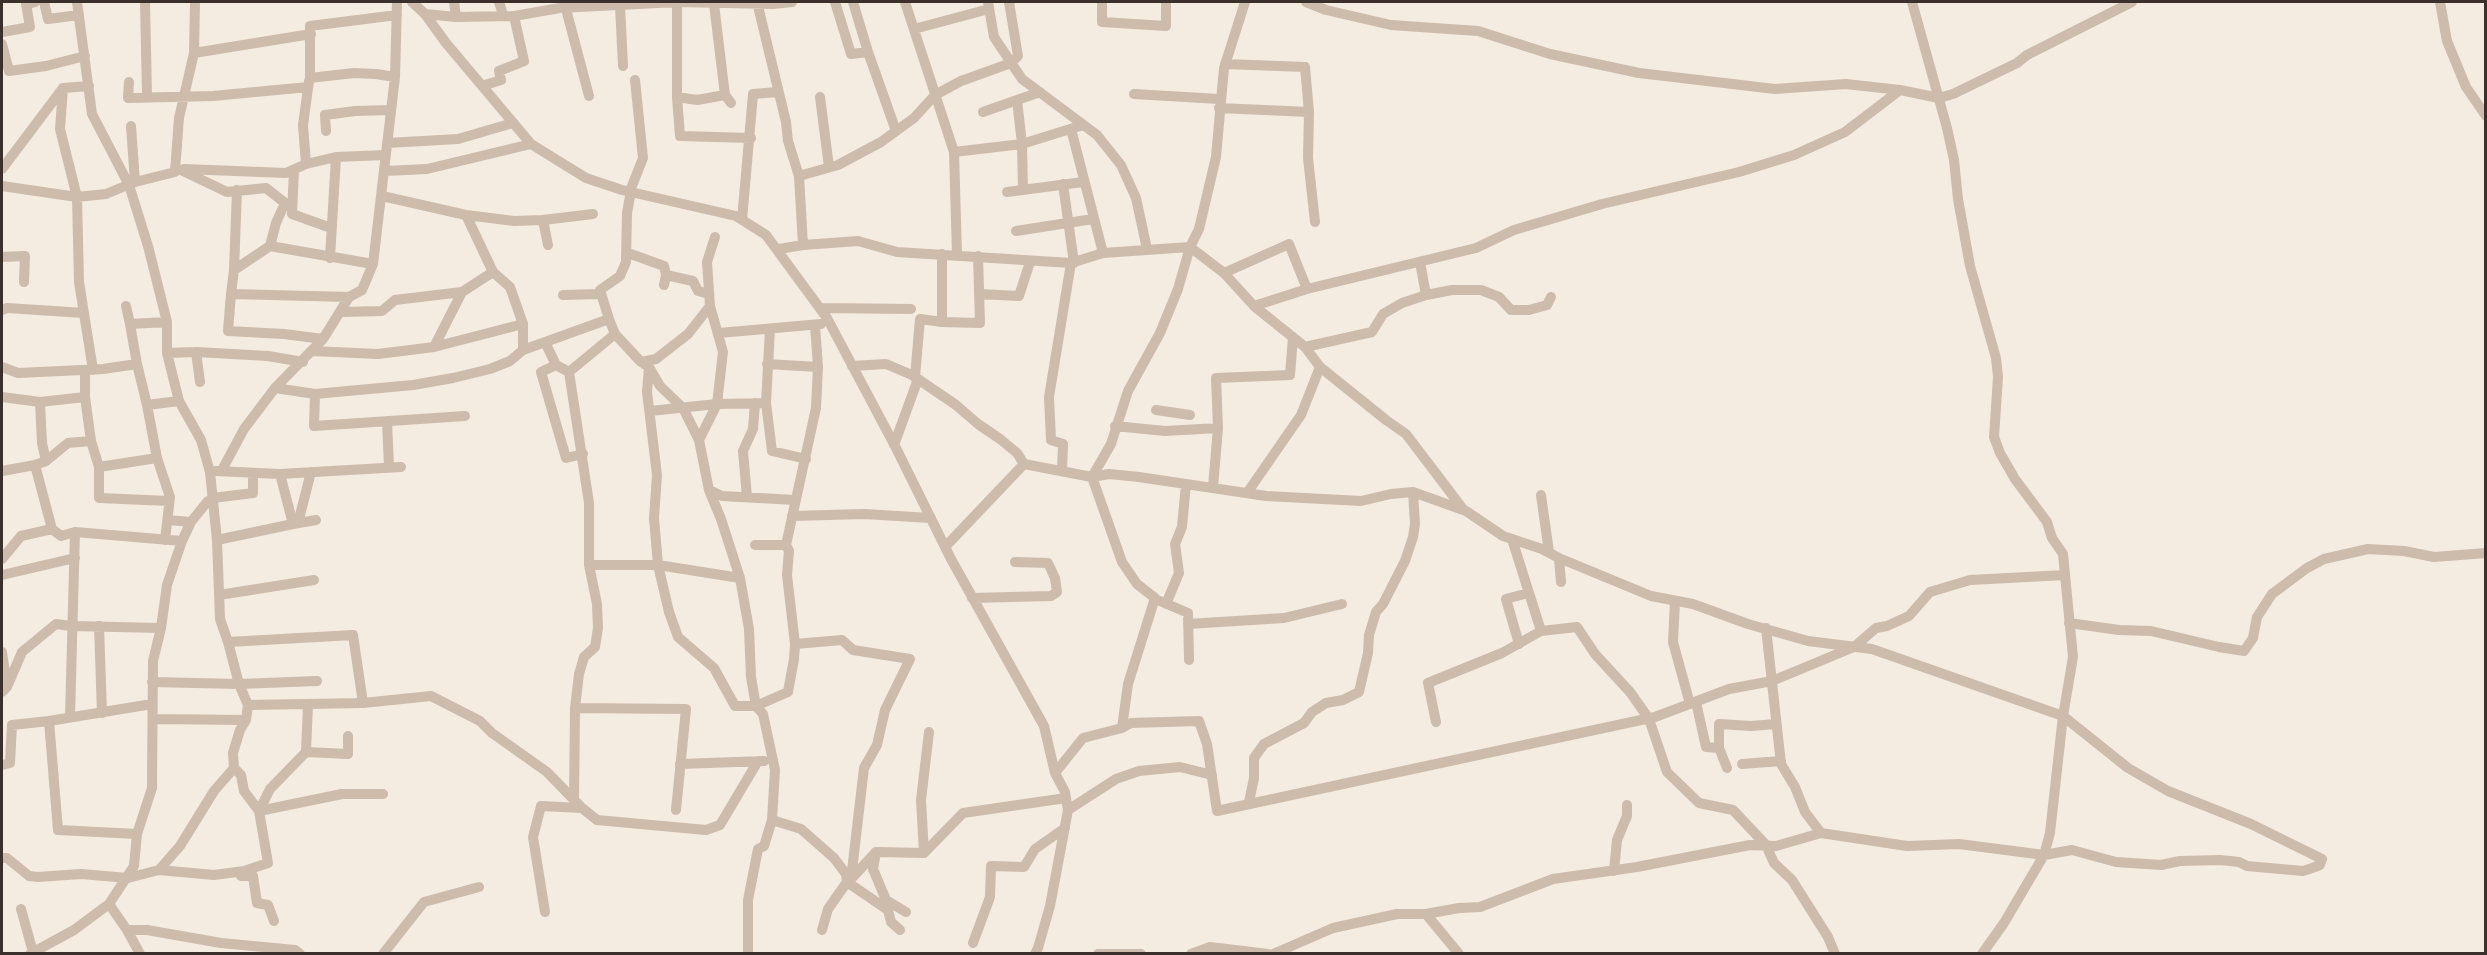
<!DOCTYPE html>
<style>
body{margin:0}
#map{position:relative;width:2487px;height:955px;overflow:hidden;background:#f4ebe1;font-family:"Exo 2",sans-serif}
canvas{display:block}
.frame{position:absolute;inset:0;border:3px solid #3b302b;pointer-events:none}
</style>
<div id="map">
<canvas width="2487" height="955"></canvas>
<div class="frame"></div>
</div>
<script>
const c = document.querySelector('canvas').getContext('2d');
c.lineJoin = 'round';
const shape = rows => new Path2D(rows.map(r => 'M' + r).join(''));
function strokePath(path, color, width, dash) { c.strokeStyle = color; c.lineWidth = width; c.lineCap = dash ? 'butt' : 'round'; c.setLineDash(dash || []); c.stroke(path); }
strokePath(shape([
 [44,2,48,19,79,15],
 [145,2,147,96],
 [412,2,425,14,446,43,531,144,586,178,622,190,736,216,766,235,827,318,896,448,951,559,1044,726,1055,773,1065,792,1068,810,1050,906,1038,948,1035,954],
 [454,2,456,17],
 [499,2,503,15],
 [677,2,677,97,680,136,751,138],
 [757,2,786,122,788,141,799,176,803,245],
 [835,2,851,54,868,52],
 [853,2,868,52,896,131],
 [905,2,954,152,957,255],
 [988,2,994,37,1022,79,1097,135,1121,165,1136,198,1147,249],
 [1102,2,1102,22,1166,26,1166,2],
 [1306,2,1326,10,1391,25,1478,31,1550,54,1639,73,1775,89,1846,84,1900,90],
 [1912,2,1947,128,1954,160,1958,199,1970,266,1996,358,1998,377,1994,437,2000,453,2015,479,2047,522,2052,538,2063,554,2073,657,2063,716,2050,833,2044,855,2004,923,1982,954],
 [2440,2,2447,41,2466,87,2486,116],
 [714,4,725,95,731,103],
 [620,6,623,66],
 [566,9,589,96],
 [425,14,456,17,514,16,560,8,677,2,773,4,792,2],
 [914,29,989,9],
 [2,32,30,27,26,4,35,2],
 [2,44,9,71,46,66,85,56],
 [194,53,311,34],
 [1225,64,1305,67,1309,112],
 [395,77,376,74,354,73,310,78,310,26,397,15],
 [129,82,128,98,213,96,308,87],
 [89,86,63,88,60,129,77,197,79,282,93,370],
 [482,86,501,80,499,71,524,61,514,16],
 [1134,94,1219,99],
 [677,97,697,100,725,95],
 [820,97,829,167],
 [1017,100,1022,144,1023,190],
 [1219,108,1309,112,1308,158,1315,222],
 [983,112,1040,92],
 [131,126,135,182],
 [1071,129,1103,253],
 [326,131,325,115,355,111,391,110],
 [387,143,458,139,513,123],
 [954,152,1022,144,1083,125],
 [306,164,303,125,309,81],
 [2,169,63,88],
 [184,169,286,173,306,164,336,157,386,155],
 [181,170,227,192,266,188,285,203,276,223,270,246,373,264],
 [294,170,292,214,331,228],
 [385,171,427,169,531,144],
 [799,176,838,165,881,142,914,118,935,95,961,81,1011,63,1018,56,1009,2],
 [1063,184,1074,263],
 [2,186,77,197,106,194,135,182,175,172,179,118,194,53,195,2],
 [237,190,234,270,231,294,349,297],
 [630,191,643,158,635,80],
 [1007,192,1083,182],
 [382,196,466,215,514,221,543,220,593,214],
 [466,215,493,272,510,287,523,324,523,350],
 [543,220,548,245],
 [742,220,753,94,778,92],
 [1016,231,1093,219],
 [779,249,803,245,858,241,897,252,1071,263,1103,253,1190,247,1224,273,1254,306,1305,347,1320,367,1386,420,1406,434,1463,509],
 [628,253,664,266,666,275,664,285],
 [2,257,25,256,24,282],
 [330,258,336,157],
 [1420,262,1426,295],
 [234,270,270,246],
 [1224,273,1289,244,1307,289],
 [666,275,693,281,698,291,709,294],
 [231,294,228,331,284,334,323,339],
 [979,294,1019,296,1030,262],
 [563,295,599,294],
 [126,306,130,324],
 [1254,306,1307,289,1476,248,1514,230,1602,204,1739,172,1794,155,1845,132,1900,90,1939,98,1953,94,2017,63,2027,55,2132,2],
 [820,308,911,309],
 [2,310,7,308,84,313],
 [341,312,382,311,395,300,462,292,493,272],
 [609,319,615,334,640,361,649,367,660,386,683,408,699,440],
 [942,322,942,254],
 [770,329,766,403,772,451,806,459],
 [719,333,821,324],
 [545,342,556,365,569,372,589,503,589,565,597,604,598,628,595,647,584,657,579,674,575,708,574,800],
 [434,347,523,324],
 [1305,347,1372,332,1383,314,1402,303,1426,295,1452,290,1481,290,1499,297,1511,310,1529,310,1547,305,1551,297],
 [312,351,378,354,434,347,462,292],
 [167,353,196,352],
 [642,362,656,359,688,334,710,306],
 [137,364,130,324,167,322],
 [767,364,818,367],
 [556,365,541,372,566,458,583,454],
 [852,366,886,364,912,375,956,405,978,424,1000,439,1017,453,1024,464,1092,477,1109,474,1139,477,1266,496,1361,501,1391,494,1413,492,1466,511,1503,536,1542,549,1559,558,1651,596,1693,604,1748,624,1808,641,1872,649,2063,716,2128,768,2168,791,2251,824,2322,859,2320,865,2315,867,2303,871,2247,866,2239,862,2220,860,2180,861,2161,865,2116,862,2072,850,2044,855,1959,844,1907,846,1821,833,1776,846,1750,845,1637,867,1553,879,1480,907,1459,908,1426,914],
 [2,367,18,373,103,369,137,364,147,405,179,401],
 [649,367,647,392,657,475,654,518,658,565,669,612,678,637,714,668,735,706,756,706,751,677,749,629,740,578,721,519,709,490,699,440,717,404,723,352,710,306,707,262,715,237],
 [85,370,85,397,91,441,99,467,99,498,169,501],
 [569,372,615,334],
 [915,377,920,319,942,322,980,323,978,256],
 [200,382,196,352,268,356,303,362],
 [275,388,315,394,413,385,453,378,490,369,510,361,523,350,609,319,600,290,620,276,626,262,627,213,631,191],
 [315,394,314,426,465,416],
 [2,397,40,402],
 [1156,410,1190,415],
 [650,411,717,404,766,403],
 [387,421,389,467],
 [1115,426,1165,431,1218,428],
 [894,445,918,379],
 [157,458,170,497,165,540],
 [46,461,68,443,91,441],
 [35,465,46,461,42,443,40,402,85,397],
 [99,467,157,458,147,405],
 [222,470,244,429,275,388,323,339,349,297,362,290,373,264,395,77,397,2],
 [1062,470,1063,444,1051,440,1049,397,1071,263],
 [2,471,35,465,52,529,61,536,75,532,182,541],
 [216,471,280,474,401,467],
 [1213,487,1218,428,1216,378,1290,375,1293,337],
 [709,490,722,496,795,500],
 [1247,493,1301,415,1320,367],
 [1541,495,1549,552],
 [747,497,743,451,753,429,755,403],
 [792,516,864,514,931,518],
 [168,520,191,522],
 [298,523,311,472],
 [293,524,316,520],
 [217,540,293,524,280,474],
 [755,545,786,545],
 [945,547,1024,464],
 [1559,558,1561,582],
 [2,559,21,536,52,529],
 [589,565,658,565,740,578],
 [2,575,75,558],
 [219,595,314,580],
 [972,598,1051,596,1057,592,1055,578,1048,563,1015,562],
 [1160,601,1188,613,1189,660],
 [1675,601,1673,642,1690,704],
 [1166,604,1179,573,1175,544,1182,527,1186,484],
 [2069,623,2119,630,2151,631,2219,647,2244,651,2253,638,2257,617,2272,594,2307,568,2324,559,2368,549,2404,551,2434,557,2486,553],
 [1188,624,1284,618,1342,604],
 [99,626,102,713],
 [1766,628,1781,764,1795,787,1805,812,1821,833],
 [1541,631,1577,627,1595,654,1630,692,1649,719,1667,772,1699,803,1733,810,1766,845,1774,863,1792,880,1828,937,1835,954],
 [228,642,353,635,363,703],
 [795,644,842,640,853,650,910,659,885,710,877,745,864,768,851,879],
 [1519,644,1506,599,1528,593],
 [2,652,7,687],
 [152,682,239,684,317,681],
 [2,692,7,687,22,652,56,624,71,626,161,628],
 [1696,702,1706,747,1719,748],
 [248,705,363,703,431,696,480,721,492,733,547,772,582,808],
 [575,708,686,709,676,810],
 [70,717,75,532],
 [154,719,246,720],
 [1436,722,1428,683,1502,653,1541,631,1512,539],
 [1122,728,1131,723,1199,721,1207,744,1217,811,1655,717,1729,689,1772,681,1854,647,1876,628,1887,626,1909,616,1930,592,1970,580,2065,575],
 [306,752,348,754,348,736],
 [680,764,764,761],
 [1742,764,1781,761],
 [2,765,10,763,12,725,49,721],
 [1727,768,1719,748,1719,724,1751,726,1776,724],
 [1055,773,1083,738,1122,728,1128,684,1155,598,1137,584,1122,562,1092,477,1111,444,1128,391,1160,333,1178,289,1190,247,1199,229,1216,157,1224,68,1245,2],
 [1249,802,1254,778,1254,758,1264,744,1304,723,1312,712,1326,703,1343,700,1359,692,1368,653,1369,635,1376,612,1383,604,1405,561,1413,537,1415,524,1413,492],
 [1068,810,1116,779,1139,771,1180,767,1212,775],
 [259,811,342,794,383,794],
 [259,811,270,789,306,752,308,705],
 [772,820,801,829,834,858,846,874,847,882],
 [137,834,58,830,49,721,152,704],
 [924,853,921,800,929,732],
 [2,858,7,858,29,876,38,877,81,874,128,878,159,870,214,875,244,871,268,863,259,811,244,791,241,775,234,768,233,753,240,730,246,720,248,705,239,684,228,642,220,619,217,540,210,472,201,440,179,401,167,353,167,322,148,246,129,185,92,114,77,2],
 [159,870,180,846,214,791,234,768],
 [1614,871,1617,840,1627,816,1627,805],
 [241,876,253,876,257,903,268,905,274,921],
 [850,880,876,852],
 [109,904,127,930,147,930,221,943,295,950,300,954],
 [21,909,33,952],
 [545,912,533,837,541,806,582,808,597,820,706,830,720,825,758,761],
 [906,912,886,900,873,869,876,852,924,853,963,813,1066,798],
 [127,930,140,954],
 [822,930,828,909,847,882,888,910,891,922,900,930],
 [973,943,990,897,991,866,1024,867,1035,849,1065,828],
 [30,954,74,930,109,904,134,866,137,834,152,788,153,661,161,628,167,585,182,541,191,522,207,502,213,498,253,493,253,473],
 [383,954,424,902,479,887],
 [748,954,748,900,758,849,764,846,772,820,775,770,763,714,756,706,788,692,794,659,795,644,787,575,789,551,786,545,816,408,818,367,815,325],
 [1098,954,1141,954],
 [1191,954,1210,947,1268,954],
 [1273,954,1333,928,1397,914,1426,914,1459,954]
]), '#cdbbac', 10);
</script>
